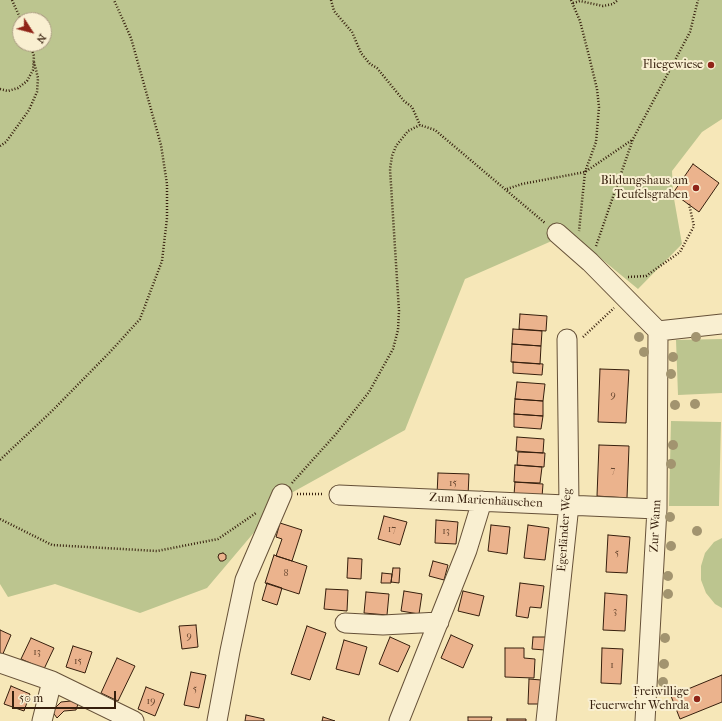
<!DOCTYPE html>
<meta charset="utf-8">
<style>
body{margin:0}
#map{position:relative;width:722px;height:721px;overflow:hidden;background:#f6e7b8;font-family:"IM FELL French Canon",serif}
canvas{display:block}
.north{position:absolute;left:12px;top:12px;width:40px;height:40px;box-sizing:border-box;background:#f9efd1;border:1px solid #ab9c83;border-radius:50%;rotate:126deg;font-size:11px;font-weight:700;line-height:16px;text-align:center;color:#361f0d}
.north::after{content:'';display:block;margin:auto;width:14px;height:18px;background:#8f2418;clip-path:polygon(50% 0,100% 100%,50% 72%,0 100%)}
.scale{position:absolute;left:12px;top:691px;width:104px;height:18px;box-sizing:border-box;border:2px solid #361f0d;border-top:0;padding-left:5px;font-size:12px;line-height:14px;white-space:nowrap;color:#361f0d;-webkit-text-stroke:3px #f9efd1;paint-order:stroke}
</style>
<div id="map">
<canvas width="722" height="721"></canvas>
<div class="north">N</div>
<div class="scale">50 m</div>
</div>
<script>
const c = document.querySelector('canvas').getContext('2d');
c.lineJoin = 'round';
function fillPath(path, color) { c.fillStyle = color; c.fill(path, 'evenodd'); }
const shape = rows => new Path2D(rows.map(r => 'M' + r).join(''));
function strokePath(path, color, width, dash) { c.strokeStyle = color; c.lineWidth = width; c.lineCap = dash ? 'butt' : 'round'; c.setLineDash(dash || []); c.stroke(path); }
function drawText(font, color, halo, rows, align = 'center') {
  c.font = font + ' "IM FELL French Canon",serif'; c.lineWidth = 4; c.setLineDash([]); c.textBaseline = 'middle'; c.strokeStyle = halo; c.fillStyle = color; for (const [text, x, y, turn = 0] of rows) {
    c.save(); c.translate(x, y); c.rotate((+turn || 0) * Math.PI / 180); c.textAlign = isNaN(turn) ? turn : align; if (halo) c.strokeText(text, 0, 0); c.fillText(text, 0, 0); c.restore();
  }
}
fillPath(shape([
 [0,0,722,0,722,119,702,132,672,171,673,193,682,244,638,289,570,233,465,279,405,430,284,497,207,588,140,613,55,584,8,597,0,584],
 [20,20,44,20,44,44,20,44],
 [722,339,722,393,678,395,676,340],
 [671,421,721,422,719,506,669,506],
 [722,538,722,608,715,604,706,593,701,580,701,566,705,553,714,542]
]), '#bcc58f');
const building = shape([
 [693,164,719,183,699,212,673,193,693,164],
 [520,314,547,316,546,331,519,329,520,314],
 [513,329,542,331,541,346,512,344,513,329],
 [512,344,541,346,540,364,511,362,512,344],
 [513,362,543,364,542,375,513,373,513,362],
 [600,369,629,370,626,423,598,422,600,369],
 [517,382,545,384,543,401,515,399,517,382],
 [515,399,543,401,543,416,514,414,515,399],
 [514,414,543,416,541,429,514,427,514,414],
 [517,437,544,439,543,453,516,451,517,437],
 [599,445,629,446,627,498,597,496,599,445],
 [518,452,545,453,544,467,517,465,518,452],
 [515,465,542,467,540,483,514,482,515,465],
 [438,473,469,474,468,496,437,495,438,473],
 [515,482,543,484,542,497,514,495,515,482],
 [384,516,407,522,400,545,378,539,384,516],
 [436,520,458,522,456,544,435,543,436,520],
 [280,523,302,530,292,561,276,556,282,539,276,537,280,523],
 [491,525,510,527,507,554,488,551,491,525],
 [528,525,549,528,545,560,524,558,528,525],
 [608,535,630,537,627,573,606,572,608,535],
 [223,553,226,555,226,559,223,561,220,561,218,557,219,554,223,553],
 [274,555,307,566,299,594,265,583,274,555],
 [348,558,362,559,361,579,347,578,348,558],
 [433,561,448,565,444,580,429,576,433,561],
 [393,568,400,568,399,583,391,582,393,568],
 [382,573,392,574,391,583,381,583,382,573],
 [267,583,282,588,277,605,262,600,267,583],
 [520,583,544,586,541,608,530,607,528,618,516,616,520,583],
 [326,589,348,590,347,611,324,609,326,589],
 [404,591,422,594,419,614,401,611,404,591],
 [463,591,484,596,479,616,458,611,463,591],
 [366,592,389,594,387,615,364,613,366,592],
 [605,593,627,595,625,631,603,630,605,593],
 [196,625,198,647,182,649,179,626,196,625],
 [307,626,326,633,310,680,291,674,307,626],
 [0,630,11,635,2,656,0,655,0,630],
 [451,635,473,645,463,668,441,658,451,635],
 [390,637,410,646,398,672,379,664,390,637],
 [533,637,546,637,545,650,532,649,533,637],
 [31,638,54,648,44,669,21,659,31,638],
 [344,640,367,647,359,675,336,669,344,640],
 [73,646,92,652,85,673,66,667,73,646],
 [505,648,524,648,524,658,535,659,534,678,505,677,505,648],
 [602,648,623,649,621,684,601,683,602,648],
 [117,658,135,666,118,701,101,693,117,658],
 [191,672,206,675,199,708,184,705,191,672],
 [722,675,722,702,680,719,671,696,722,675],
 [529,679,541,680,540,704,528,704,529,679],
 [11,686,30,694,24,711,4,704,11,686],
 [146,687,164,694,155,716,138,709,146,687],
 [71,701,78,704,76,710,64,711,57,718,52,711,61,702,71,701],
 [246,715,264,719,264,721,245,721,246,715],
 [323,717,335,721,322,721,323,717],
 [468,717,492,717,491,721,468,721,468,717],
 [507,719,526,719,526,721,507,721,507,719]
]);
fillPath(building, '#ebb38d');
strokePath(building, '#361f0d', 1);
const minor = shape([
 [557,233,590,262,658,331],
 [339,495,657,509],
 [345,623,383,625,439,622],
 [0,663,52,681,134,721],
 [42,721,52,681],
 [217,721,230,651,245,580,282,494],
 [399,721,467,550,482,501],
 [546,721,569,505,567,339],
 [645,721,657,509,658,331,722,324]
]);
strokePath(minor, '#665138', 21);
strokePath(shape([
 [12,0,21,20],
 [331,0,334,11,352,32,361,53,370,64,377,68,404,101,412,107,420,125],
 [571,0,580,21,589,56,597,89,599,107,596,142,585,172,579,231],
 [573,3,580,1,603,6,613,4,618,0],
 [0,89,8,91,18,88,27,81,33,70,34,56,30,44],
 [0,146,6,142,29,110,37,92,38,78,34,62],
 [507,189,522,184,585,172,632,140],
 [596,246,633,139,690,32,698,0],
 [628,277,646,276,680,252,694,226,689,204],
 [583,337,614,308],
 [0,460,52,411,110,352,140,319,162,261,167,218,167,184,161,145,131,38,114,0],
 [292,483,336,434,369,392,393,349,398,330,399,311,390,169,392,156,396,146,408,131,420,125,435,130,545,223],
 [297,494,324,494],
 [0,519,52,545,157,551,218,539,256,513]
]), '#361f0d', 2.5, [1, 2]);
strokePath(minor, '#f9efd1', 19);
c.fillStyle = '#a2946f';
for (const [x, y] of [
 [639,337],
 [696,337],
 [644,352],
 [673,357],
 [671,374],
 [695,404],
 [675,405],
 [673,445],
 [671,464],
 [670,517],
 [697,531],
 [671,546],
 [668,576],
 [668,594],
 [665,638],
 [664,664],
 [663,682]
]) { c.beginPath(); c.arc(x, y, 5, 0, 2 * Math.PI); c.fill(); }
for (const [x, y, r, color] of [
 [711,65,4,"#8f2418"],
 [696,188,4,"#8f2418"],
 [697,699,4,"#8f2418"]
]) { const dot = new Path2D(); dot.arc(x, y, r, 0, 2 * Math.PI); c.fillStyle = color; c.fill(dot); strokePath(dot, '#f9efd1', 1.5); }
drawText('10px', '#63442d', null, [
 ["9",613,396],
 ["7",613,471],
 ["15",453,484],
 ["17",392,530],
 ["13",446,532],
 ["5",617,554],
 ["8",286,574],
 ["3",615,612],
 ["9",189,637],
 ["13",37,653],
 ["15",78,662],
 ["1",612,666],
 ["5",195,690],
 ["19",151,702]
]);
drawText('12px', '#361f0d', '#f9efd1', [
 ["Fliegewiese",703,65],
 ["Bildungshaus am",688,181],
 ["Teufelsgraben",688,195],
 ["Freiwillige",689,692],
 ["Feuerwehr Wehrda",689,706]
], 'right');
drawText('12px', '#361f0d', '#f9efd1', [
 ["Zum Marienhäuschen",486,501,3],
 ["Zur Wann",656,526,-87],
 ["Egerländer Weg",565,530,-86]
]);
</script>
